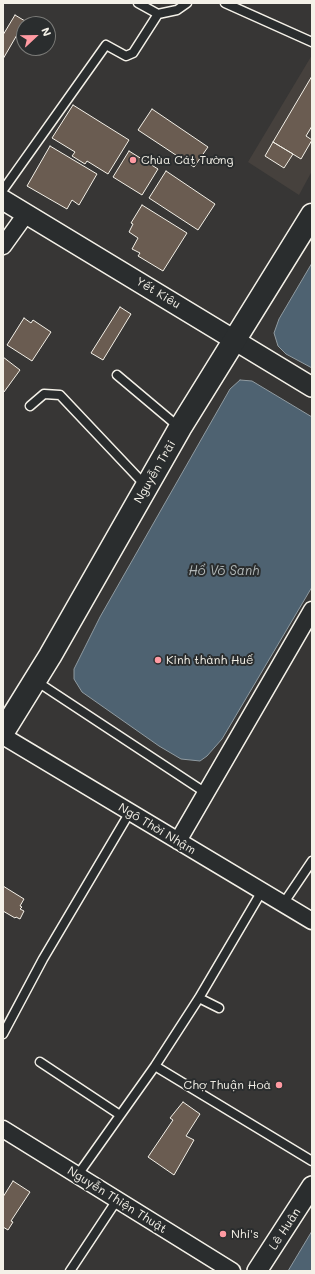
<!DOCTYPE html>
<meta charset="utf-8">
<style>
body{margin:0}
#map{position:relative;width:315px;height:1274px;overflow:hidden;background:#373635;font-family:Mali,sans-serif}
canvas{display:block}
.frame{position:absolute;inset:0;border:4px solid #f4f1e8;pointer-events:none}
.north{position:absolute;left:16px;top:16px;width:40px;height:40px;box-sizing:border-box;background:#2a2d2e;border:1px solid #7b7b78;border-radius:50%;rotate:68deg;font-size:11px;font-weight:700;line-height:16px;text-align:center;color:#f4f1e8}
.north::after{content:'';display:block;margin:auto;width:14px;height:18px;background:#ff9aa2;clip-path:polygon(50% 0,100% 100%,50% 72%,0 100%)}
</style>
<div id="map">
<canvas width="315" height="1274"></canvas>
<div class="frame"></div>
<div class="north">N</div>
</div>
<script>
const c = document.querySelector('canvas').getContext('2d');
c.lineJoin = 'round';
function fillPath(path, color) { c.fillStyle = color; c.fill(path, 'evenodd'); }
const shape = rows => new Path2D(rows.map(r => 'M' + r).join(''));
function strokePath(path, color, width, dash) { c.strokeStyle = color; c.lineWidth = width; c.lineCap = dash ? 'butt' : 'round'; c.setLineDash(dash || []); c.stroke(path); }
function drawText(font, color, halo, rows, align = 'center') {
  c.font = font + ' Mali,sans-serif'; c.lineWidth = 4; c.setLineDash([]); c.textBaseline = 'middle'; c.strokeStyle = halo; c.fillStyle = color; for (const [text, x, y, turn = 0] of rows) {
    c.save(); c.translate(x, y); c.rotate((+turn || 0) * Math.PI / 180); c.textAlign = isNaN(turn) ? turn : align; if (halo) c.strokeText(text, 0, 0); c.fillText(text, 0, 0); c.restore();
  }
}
fillPath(shape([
 [312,55,312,171,299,195,248,162]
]), '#46413d');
const water = shape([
 [312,263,312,368,286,354,278,346,274,333,279,319,312,263],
 [240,380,252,381,312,417,312,587,222,739,207,756,200,761,181,759,159,746,82,692,74,679,74,669,100,617,230,389,240,380],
 [312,1231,312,1271,288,1271,312,1231]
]);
fillPath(water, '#4e6271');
strokePath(water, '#909ba1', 1);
const building = shape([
 [15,15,25,21,3,59,3,35,15,15],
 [312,76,312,126,306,136,312,140,301,159,273,142,312,76],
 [73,105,129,140,108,174,87,161,85,164,72,156,75,152,52,138,73,105],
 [152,109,208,147,194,167,138,130,152,109],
 [273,142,293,154,284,168,265,156,273,142],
 [50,146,97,174,79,205,72,200,67,209,27,186,50,146],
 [129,151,158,169,142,195,113,177,129,151],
 [166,171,215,204,198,230,149,198,166,171],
 [142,205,187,233,163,271,138,256,140,253,132,249,138,238,129,232,133,224,131,223,142,205],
 [120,307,131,314,103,360,91,353,120,307],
 [24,318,31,323,33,320,51,332,32,361,7,345,24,318],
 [3,357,20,370,4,392,3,391,3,357],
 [3,886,24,899,20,906,22,907,20,909,24,911,20,919,16,917,15,918,3,911,3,886],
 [183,1102,200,1114,186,1136,194,1140,174,1175,148,1157,173,1120,170,1118,183,1102],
 [13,1181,30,1192,11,1221,13,1222,8,1230,3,1227,3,1197,13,1181]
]);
fillPath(building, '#6a5c51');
strokePath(building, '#f4f1e8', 1);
const service = shape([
 [138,3,158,14,177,10,187,3],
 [225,3,312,42],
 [3,190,106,45,126,56,133,53,158,14],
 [117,375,180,428],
 [30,406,44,394,60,395,146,486],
 [36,681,206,793],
 [283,904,312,861],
 [199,998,219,1008],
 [3,1034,43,959,130,812],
 [40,1062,120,1115],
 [155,1066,312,1161],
 [77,1176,155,1066,199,998,262,891],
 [70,1271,117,1200]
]);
const minor = shape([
 [3,246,26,214],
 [3,736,312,921],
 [178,841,312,610],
 [3,1129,232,1271]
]);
const tertiary = shape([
 [3,200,312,387],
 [257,1271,312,1186]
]);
const secondary = shape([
 [3,732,50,656,180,428,312,215]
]);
strokePath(service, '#f4f1e8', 11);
strokePath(minor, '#f4f1e8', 19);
strokePath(tertiary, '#f4f1e8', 22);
strokePath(secondary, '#f4f1e8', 25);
strokePath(service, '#2a2d2e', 8);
strokePath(minor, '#2a2d2e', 16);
strokePath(tertiary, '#2a2d2e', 19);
strokePath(secondary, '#2a2d2e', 22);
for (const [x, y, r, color] of [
 [133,160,4,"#ff9aa2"],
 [158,660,4,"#ff9aa2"],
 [279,1085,4,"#ff9aa2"],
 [223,1234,4,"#ff9aa2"]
]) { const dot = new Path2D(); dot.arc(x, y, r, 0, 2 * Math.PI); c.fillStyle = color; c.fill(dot); strokePath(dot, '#2a2d2e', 1.5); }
drawText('12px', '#f4f1e8', '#2a2d2e', [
 ["Chùa Cát Tường",141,160],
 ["Kinh thành Huế",166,660],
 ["Chợ Thuận Hoà",271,1085,"right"],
 ["Nhi's",231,1234]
], 'left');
drawText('12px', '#f4f1e8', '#2a2d2e', [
 ["Yết Kiêu",158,293,31],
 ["Nguyễn Trãi",155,472,-60],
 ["Ngô Thời Nhậm",157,829,31],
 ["Nguyễn Thiện Thuật",117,1200,32],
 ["Lê Huân",285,1229,-57]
]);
drawText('italic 13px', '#b2b8b8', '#2a2d2e', [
 ["Hồ Võ Sanh",224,571]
]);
</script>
